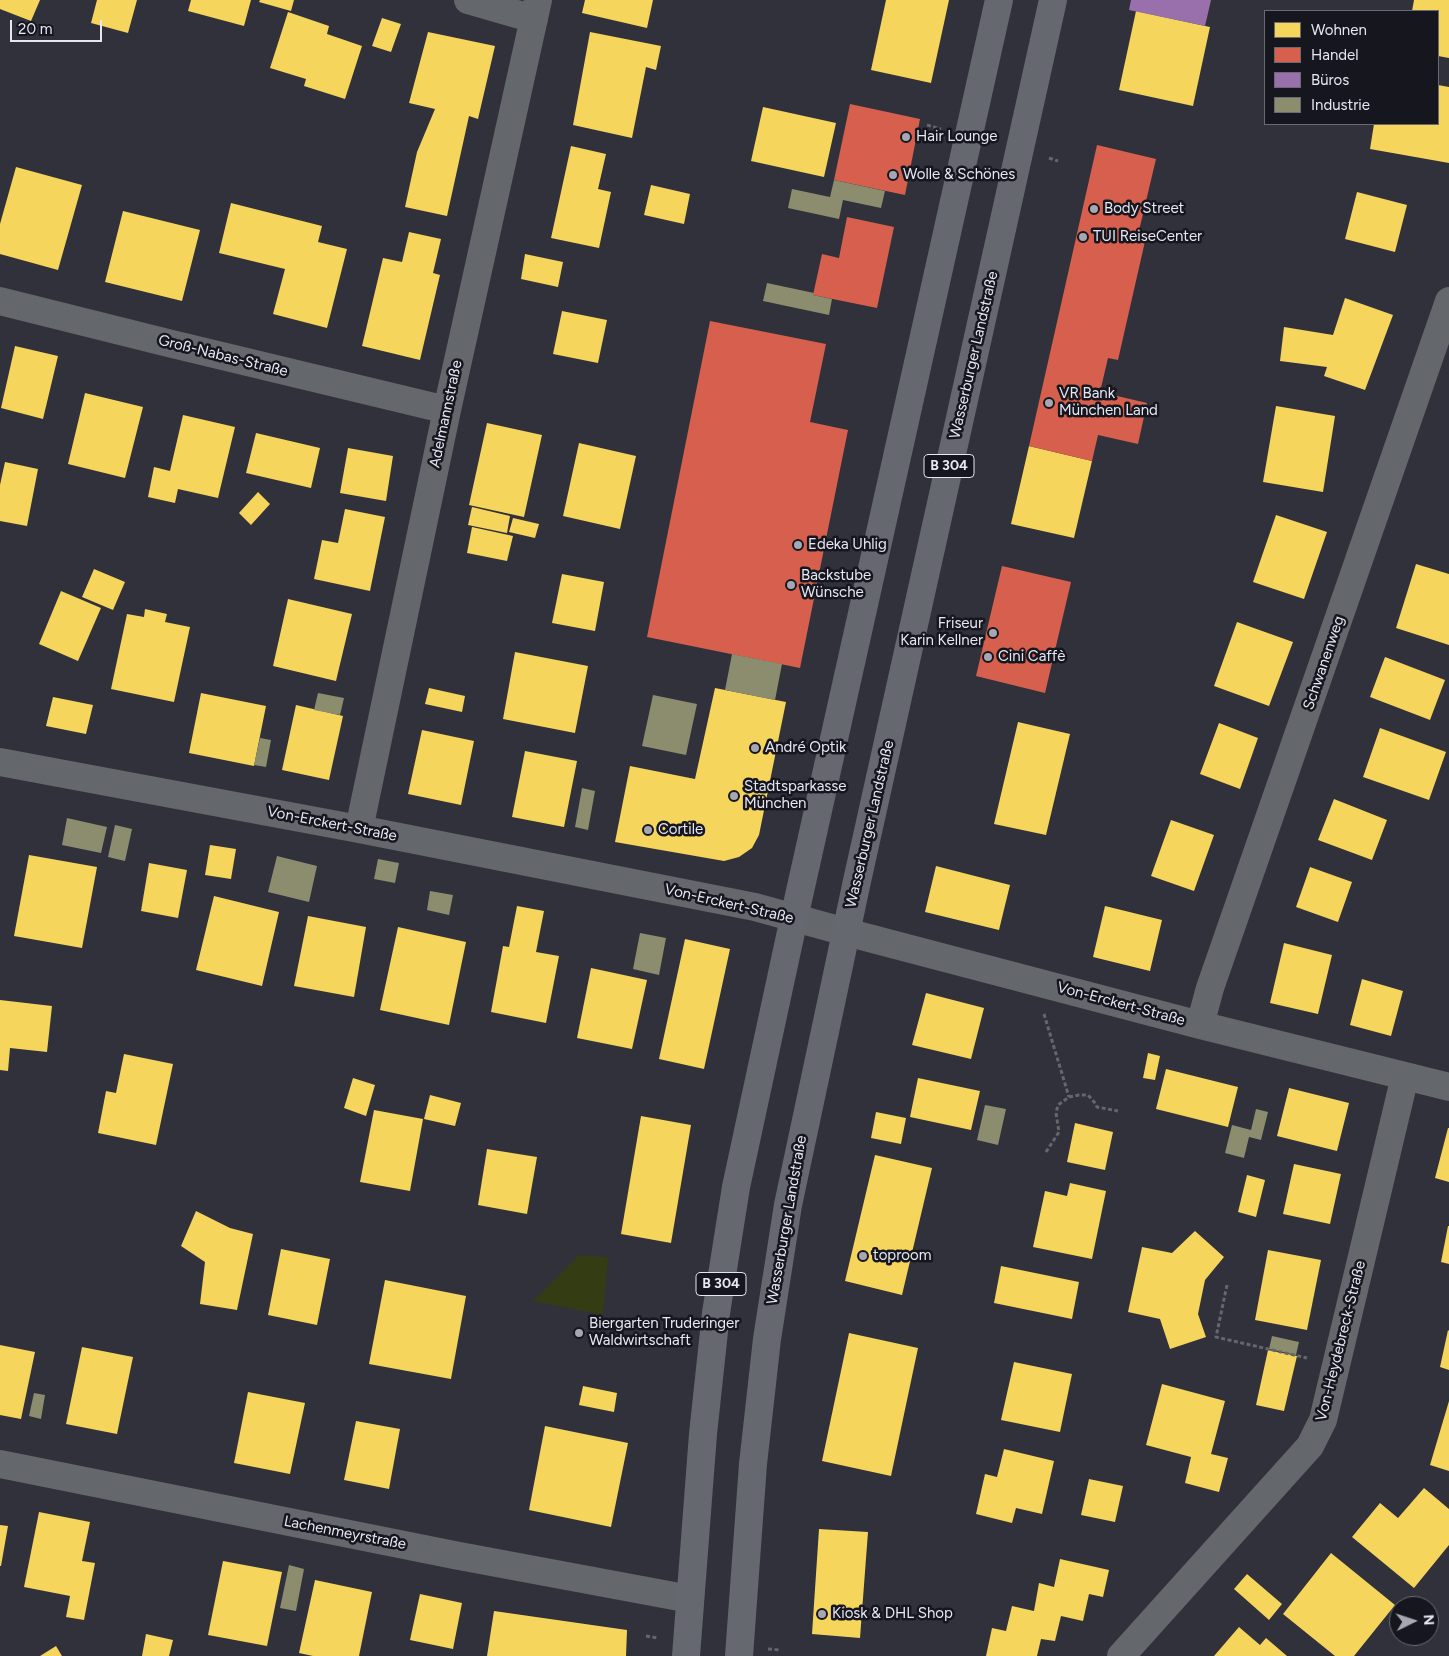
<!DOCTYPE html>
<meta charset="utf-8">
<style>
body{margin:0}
#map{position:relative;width:1449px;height:1656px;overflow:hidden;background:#31313b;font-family:Figtree,sans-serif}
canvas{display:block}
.legend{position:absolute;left:1264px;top:10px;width:175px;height:115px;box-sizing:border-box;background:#16161e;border:1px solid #696a73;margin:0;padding:6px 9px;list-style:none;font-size:15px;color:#e6e7f3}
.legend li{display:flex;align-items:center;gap:10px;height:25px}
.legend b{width:25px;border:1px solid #696a73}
.north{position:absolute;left:1389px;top:1596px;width:50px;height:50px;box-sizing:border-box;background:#16161e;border:1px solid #696a73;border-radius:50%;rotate:86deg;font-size:14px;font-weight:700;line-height:20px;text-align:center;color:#e6e7f3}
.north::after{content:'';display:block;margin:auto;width:18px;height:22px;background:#a7a7b3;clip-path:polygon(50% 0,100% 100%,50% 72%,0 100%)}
.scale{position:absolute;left:10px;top:20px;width:92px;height:22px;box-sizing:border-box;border:2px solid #e6e7f3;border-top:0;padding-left:6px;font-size:15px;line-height:18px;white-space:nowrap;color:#e6e7f3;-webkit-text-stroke:4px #16161e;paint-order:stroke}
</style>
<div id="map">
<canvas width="1449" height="1656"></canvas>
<ul class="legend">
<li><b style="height:14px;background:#f6d55c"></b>Wohnen</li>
<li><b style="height:14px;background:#d6604d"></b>Handel</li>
<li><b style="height:14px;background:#9970ab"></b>Büros</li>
<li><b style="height:14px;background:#8c8c6e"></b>Industrie</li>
</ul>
<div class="north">N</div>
<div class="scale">20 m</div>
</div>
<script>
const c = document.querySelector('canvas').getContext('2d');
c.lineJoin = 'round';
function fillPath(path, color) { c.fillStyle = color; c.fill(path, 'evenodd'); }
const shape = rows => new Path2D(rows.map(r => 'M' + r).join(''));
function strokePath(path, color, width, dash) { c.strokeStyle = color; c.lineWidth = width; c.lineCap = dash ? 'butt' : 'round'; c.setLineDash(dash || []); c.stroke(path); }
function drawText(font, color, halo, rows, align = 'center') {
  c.font = font + ' Figtree,sans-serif'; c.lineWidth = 5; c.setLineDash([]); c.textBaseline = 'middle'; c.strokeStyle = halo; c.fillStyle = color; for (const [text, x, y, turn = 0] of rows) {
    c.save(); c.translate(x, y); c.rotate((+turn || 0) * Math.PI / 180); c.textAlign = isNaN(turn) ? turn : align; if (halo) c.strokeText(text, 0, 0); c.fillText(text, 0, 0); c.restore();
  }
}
fillPath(shape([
 [579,1255,608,1257,603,1315,533,1301]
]), '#343c14');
fillPath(shape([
 [0,0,40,0,31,21,0,9],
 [97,0,137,0,128,33,91,23],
 [191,0,251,0,244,26,188,11],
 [260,0,294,0,291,11,259,2],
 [585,0,653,0,647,28,582,13],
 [886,0,949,0,931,83,871,70],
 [1414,0,1449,0,1449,58,1438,56,1438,11,1412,11],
 [1136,11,1210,27,1193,106,1119,90],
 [288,12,329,26,327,34,362,46,345,99,304,86,306,79,270,68],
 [382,18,401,24,391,52,372,46],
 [428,32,495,46,478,119,469,116,447,216,405,207,417,152,435,109,409,103],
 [590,32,661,46,656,70,646,67,632,138,573,125],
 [1438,85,1449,87,1449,163,1370,149,1374,124,1438,124],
 [763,107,836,123,824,177,751,161],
 [571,146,606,154,598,189,611,192,599,248,551,238],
 [16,167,82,185,58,270,0,254,0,224],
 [651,185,690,194,684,224,644,215],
 [1357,192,1407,205,1395,252,1345,239],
 [231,203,322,226,318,242,347,249,327,328,273,314,285,269,219,253],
 [123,211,200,230,182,301,105,282],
 [409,232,441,239,433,273,440,275,420,360,362,346,383,258,402,262],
 [525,254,563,262,558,287,521,279],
 [1345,298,1393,315,1365,390,1324,376,1327,367,1280,361,1284,327,1333,335],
 [562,311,607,320,598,363,553,354],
 [15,346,58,356,43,419,1,408],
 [85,393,143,407,125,478,68,464],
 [1276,406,1335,416,1323,492,1263,482],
 [183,415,235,427,218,498,178,489,175,503,148,497,154,467,170,471],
 [487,423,542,435,524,517,469,505],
 [256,433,320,448,311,488,246,473],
 [579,443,636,456,620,529,563,516],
 [1029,446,1092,461,1074,538,1011,524],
 [348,448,393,456,386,501,340,493],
 [5,462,38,469,27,526,0,521,0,485],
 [258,492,270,504,251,525,239,513],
 [472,507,510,516,507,533,468,525],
 [345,509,385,517,370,591,314,579,322,540,338,543],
 [1276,515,1327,532,1304,599,1253,582],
 [513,518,539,524,535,538,509,532],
 [472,527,513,536,507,561,467,553],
 [1416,564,1449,574,1449,645,1396,628],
 [94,569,125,582,113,610,82,597],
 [562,574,604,582,595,631,552,623],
 [61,591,101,608,78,661,39,644],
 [288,599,352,614,336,681,273,666],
 [145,609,167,614,165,622,190,627,174,702,111,689,127,614,144,617],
 [1237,622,1293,642,1269,706,1214,686],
 [515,652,588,666,575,733,503,719],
 [1385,657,1445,680,1430,720,1370,697],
 [429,688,465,696,462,712,425,704],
 [715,688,786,702,759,835,752,848,739,857,724,861,615,842,630,766,695,779],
 [201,693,266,706,254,766,189,753],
 [53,697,93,705,86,734,46,726],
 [296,705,343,716,329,780,282,770],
 [1018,722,1070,734,1046,835,994,824],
 [1219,723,1258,738,1240,789,1200,774],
 [1380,728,1446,752,1429,800,1363,777],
 [422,730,474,741,461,805,408,794],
 [525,751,577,761,564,827,512,817],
 [1334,799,1387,820,1372,860,1318,840],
 [1171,820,1214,835,1194,891,1151,876],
 [210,845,236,849,231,879,205,875],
 [29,855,97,867,82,948,14,936],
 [149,863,187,870,178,918,141,911],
 [936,866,1010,885,999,930,925,912],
 [1310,867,1352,882,1338,922,1296,907],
 [214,896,279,912,262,986,196,970],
 [517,906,544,911,536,952,559,956,546,1023,491,1012,503,946,509,947],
 [1105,906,1162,920,1150,971,1093,957],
 [308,916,366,927,354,997,294,986],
 [398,927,466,942,449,1025,380,1010],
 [685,939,730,949,704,1069,659,1059],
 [1284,943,1332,955,1318,1014,1270,1003],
 [591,968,647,980,632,1049,577,1038],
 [1362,979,1403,991,1391,1036,1350,1025],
 [926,993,984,1008,971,1059,912,1045],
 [0,1000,52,1006,47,1052,10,1048,8,1071,0,1070],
 [1148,1053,1160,1056,1155,1080,1143,1078],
 [124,1054,173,1064,156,1145,98,1133,106,1091,116,1093],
 [1166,1069,1238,1087,1228,1127,1156,1109],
 [353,1078,375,1085,366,1116,344,1108],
 [918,1078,980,1091,971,1130,910,1117],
 [1289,1088,1349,1103,1337,1151,1277,1136],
 [430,1095,461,1103,455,1126,424,1119],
 [374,1110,423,1119,410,1191,360,1182],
 [876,1112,906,1118,901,1144,871,1138],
 [641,1116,691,1125,671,1243,621,1234],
 [1075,1123,1113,1132,1105,1170,1067,1162],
 [1448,1128,1449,1128,1449,1182,1435,1178],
 [487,1149,537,1157,527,1214,478,1205],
 [875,1155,932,1168,902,1295,845,1281],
 [1294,1164,1341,1174,1330,1224,1283,1214],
 [1247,1175,1265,1180,1256,1217,1238,1212],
 [1070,1183,1106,1191,1092,1259,1033,1247,1045,1191,1067,1196],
 [196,1211,230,1228,253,1234,237,1310,200,1304,205,1262,181,1246],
 [1448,1226,1449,1226,1449,1264,1441,1262],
 [1195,1231,1224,1257,1205,1280,1198,1314,1206,1337,1170,1349,1160,1319,1128,1312,1142,1247,1172,1253],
 [281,1249,330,1259,317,1325,268,1315],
 [1268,1250,1321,1260,1307,1330,1255,1320],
 [1001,1266,1079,1282,1072,1319,994,1303],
 [385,1280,466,1296,451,1379,369,1364],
 [1448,1330,1449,1331,1449,1370,1440,1367],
 [849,1333,918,1348,891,1476,822,1461],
 [0,1345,35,1352,21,1419,0,1415],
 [82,1347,133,1357,117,1434,66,1424],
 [1268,1350,1297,1356,1284,1411,1256,1405],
 [1014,1362,1072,1374,1060,1432,1001,1420],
 [1162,1384,1225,1401,1211,1454,1228,1458,1219,1492,1185,1483,1191,1457,1146,1445],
 [583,1386,617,1393,614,1412,579,1405],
 [248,1392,305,1403,290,1474,234,1463],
 [1449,1401,1449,1471,1430,1465],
 [356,1421,400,1429,389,1489,344,1480],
 [545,1426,628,1443,611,1527,529,1510],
 [1004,1449,1054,1461,1042,1514,1016,1508,1012,1523,976,1514,985,1474,997,1477],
 [1089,1479,1123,1486,1115,1522,1081,1515],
 [1424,1488,1449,1509,1449,1545,1414,1588,1352,1537,1380,1503,1398,1518],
 [39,1512,90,1522,82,1561,95,1563,84,1620,66,1617,70,1596,24,1587],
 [0,1525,8,1526,1,1566,0,1566],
 [819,1529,868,1532,860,1638,812,1634],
 [1331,1553,1395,1605,1354,1656,1335,1656,1283,1614],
 [1060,1559,1109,1570,1103,1597,1089,1594,1083,1621,1061,1616,1055,1641,1041,1639,1037,1656,986,1656,992,1628,1006,1631,1012,1606,1034,1611,1039,1583,1054,1587],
 [223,1561,282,1572,267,1646,208,1635],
 [1247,1574,1282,1604,1269,1620,1234,1589],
 [315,1580,372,1592,359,1656,313,1656,299,1653],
 [420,1594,462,1603,453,1649,410,1640],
 [494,1611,627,1630,626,1656,487,1656],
 [1239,1627,1260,1645,1266,1638,1287,1656,1214,1656],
 [146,1634,173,1640,169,1656,142,1656],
 [56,1646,62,1656,40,1656]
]), '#f6d55c');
fillPath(shape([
 [850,104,920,119,905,195,834,180],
 [1097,145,1156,159,1138,235,1146,237,1118,360,1108,358,1100,392,1147,403,1138,444,1098,435,1092,461,1029,446],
 [847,217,894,227,877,308,813,295,822,254,839,258],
 [710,321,826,344,810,422,848,430,800,668,647,637],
 [1002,566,1071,582,1045,693,976,676]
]), '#d6604d');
fillPath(shape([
 [1131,0,1211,0,1205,26,1129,10]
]), '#9970ab');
fillPath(shape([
 [834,180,885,191,881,208,843,200,839,219,788,208,792,189,830,197],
 [767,283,814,293,813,295,832,299,829,315,763,301],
 [732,654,782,664,775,700,725,690],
 [318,693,344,698,340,715,314,710],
 [653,695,697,704,686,755,642,746],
 [260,738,271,740,266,767,254,765],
 [582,788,595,791,588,830,575,827],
 [67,818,107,827,101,853,62,845],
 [115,825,132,829,125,861,108,857],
 [277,856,317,866,309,902,268,892],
 [378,859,399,863,395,883,374,879],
 [430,891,453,895,449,915,427,910],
 [640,933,666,938,659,975,633,969],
 [985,1105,1006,1109,998,1145,977,1140],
 [1256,1109,1268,1112,1261,1140,1249,1137,1244,1158,1225,1153,1232,1125,1251,1130],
 [1272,1336,1299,1342,1296,1355,1269,1349],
 [34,1393,45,1395,41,1419,29,1416],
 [289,1565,304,1569,296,1611,280,1608]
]), '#8c8c6e');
strokePath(shape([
 [927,125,941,129],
 [1049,158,1058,161],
 [1044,1014,1069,1097],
 [1046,1152,1059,1132,1056,1113,1058,1105,1069,1097,1079,1095,1088,1095,1095,1103,1097,1107,1118,1111],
 [1227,1285,1216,1337,1307,1358],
 [646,1636,658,1638],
 [768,1649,780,1650]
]), '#65676b', 3, [4, 2.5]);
strokePath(shape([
 [468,0,534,19],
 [0,301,168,343,447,410],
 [0,762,359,829,755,907,846,932,1200,1025,1449,1087],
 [359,829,447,410,538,0],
 [1200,1025,1210,988,1449,301],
 [0,1464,454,1555,690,1599],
 [1121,1656,1310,1446,1323,1420,1405,1076]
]), '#64676b', 28);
strokePath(shape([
 [686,1656,703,1434,716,1313,736,1187,794,918,999,0],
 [739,1656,753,1464,767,1339,788,1205,857,881,1053,0]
]), '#65686e', 28);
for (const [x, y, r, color] of [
 [906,137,5,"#a7a7b3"],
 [893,175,5,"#a7a7b3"],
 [1094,209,5,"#a7a7b3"],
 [1083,237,5,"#a7a7b3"],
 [1049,403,5,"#a7a7b3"],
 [798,545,5,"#a7a7b3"],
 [791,585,5,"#a7a7b3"],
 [993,633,5,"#a7a7b3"],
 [988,657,5,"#a7a7b3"],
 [755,748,5,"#a7a7b3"],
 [734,796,5,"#a7a7b3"],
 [648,830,5,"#a7a7b3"],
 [863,1256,5,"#a7a7b3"],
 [579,1333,5,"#a7a7b3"],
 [822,1614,5,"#a7a7b3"]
]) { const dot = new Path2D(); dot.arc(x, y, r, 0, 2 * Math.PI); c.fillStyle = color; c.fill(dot); strokePath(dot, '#16161e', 2); }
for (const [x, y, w] of [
 [949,466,50],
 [721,1284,50]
]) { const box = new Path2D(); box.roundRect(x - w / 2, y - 11.5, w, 23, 4); c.fillStyle = '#16161e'; c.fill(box); strokePath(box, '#e6e7f3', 1); }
drawText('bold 14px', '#e6e7f3', null, [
 ["B 304",949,466],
 ["B 304",721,1284]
]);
drawText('15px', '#e6e7f3', '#16161e', [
 ["Hair Lounge",916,137],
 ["Wolle & Schönes",903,175],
 ["Body Street",1104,209],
 ["TUI ReiseCenter",1093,237],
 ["VR Bank",1059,394],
 ["München Land",1059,411],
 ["Edeka Uhlig",808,545],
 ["Backstube",801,576],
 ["Wünsche",801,593],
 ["Friseur",983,624,"right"],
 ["Karin Kellner",983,641,"right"],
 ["Cini Caffè",998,657],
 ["André Optik",765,748],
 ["Stadtsparkasse",744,787],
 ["München",744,804],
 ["Cortile",658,830],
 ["toproom",873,1256],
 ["Biergarten Truderinger",589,1324],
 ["Waldwirtschaft",589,1341],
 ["Kiosk & DHL Shop",832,1614]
], 'left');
drawText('15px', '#e6e7f3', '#16161e', [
 ["Wasserburger Landstraße",974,355,-77],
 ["Groß-Nabas-Straße",223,356,14],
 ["Adelmannstraße",446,414,-78],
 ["Schwanenweg",1324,663,-71],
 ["Von-Erckert-Straße",332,824,11],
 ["Wasserburger Landstraße",870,824,-77],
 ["Von-Erckert-Straße",729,904,13],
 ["Von-Erckert-Straße",1121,1004,15],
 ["Wasserburger Landstraße",787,1220,-80],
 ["Von-Heydebreck-Straße",1341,1341,-76],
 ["Lachenmeyrstraße",345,1533,11]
]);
</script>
